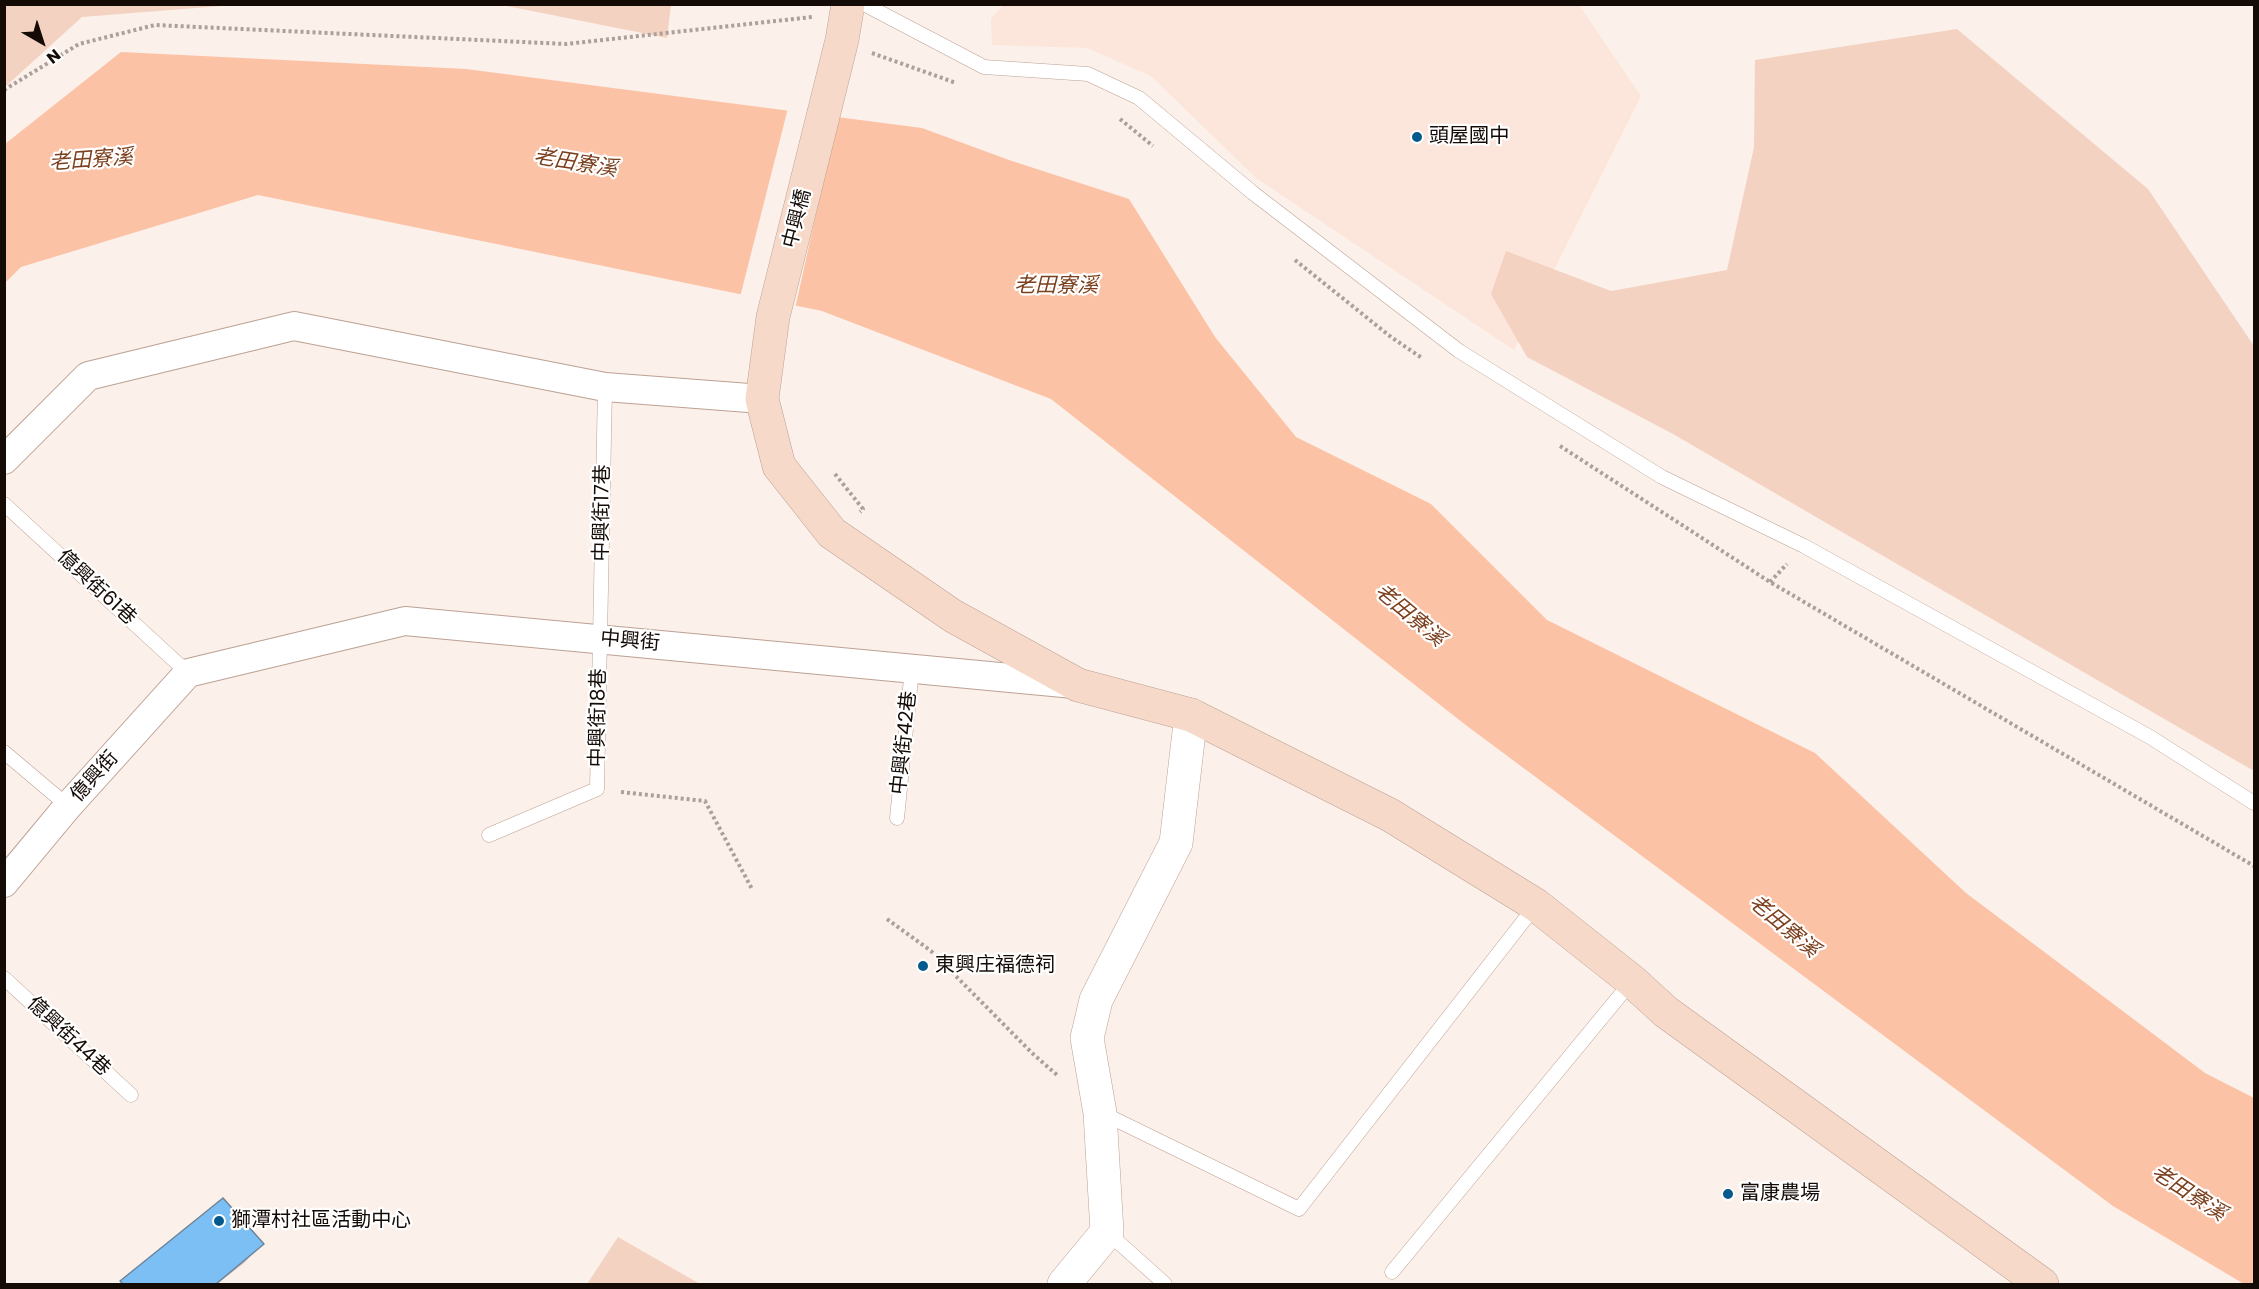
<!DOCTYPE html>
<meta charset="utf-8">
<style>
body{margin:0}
#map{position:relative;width:2259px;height:1289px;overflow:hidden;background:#fcf0ea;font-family:Poppins,sans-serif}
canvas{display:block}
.frame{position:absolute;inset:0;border:6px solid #140b07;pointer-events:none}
.north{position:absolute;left:12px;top:12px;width:60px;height:60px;-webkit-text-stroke:4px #fff;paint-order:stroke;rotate:141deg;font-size:16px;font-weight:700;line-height:24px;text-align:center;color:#140b07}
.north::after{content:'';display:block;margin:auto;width:21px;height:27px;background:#140b07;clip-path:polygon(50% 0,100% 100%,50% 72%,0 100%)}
</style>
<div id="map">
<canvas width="2259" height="1289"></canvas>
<div class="frame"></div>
<div class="north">N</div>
</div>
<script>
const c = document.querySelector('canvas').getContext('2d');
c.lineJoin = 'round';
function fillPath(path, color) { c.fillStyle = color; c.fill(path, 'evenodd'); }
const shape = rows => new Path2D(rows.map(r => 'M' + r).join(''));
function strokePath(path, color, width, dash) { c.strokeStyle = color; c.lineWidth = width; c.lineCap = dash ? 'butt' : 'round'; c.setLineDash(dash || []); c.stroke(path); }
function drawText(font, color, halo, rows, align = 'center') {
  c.font = font + ' Poppins,"Noto Sans TC",sans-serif'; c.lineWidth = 4.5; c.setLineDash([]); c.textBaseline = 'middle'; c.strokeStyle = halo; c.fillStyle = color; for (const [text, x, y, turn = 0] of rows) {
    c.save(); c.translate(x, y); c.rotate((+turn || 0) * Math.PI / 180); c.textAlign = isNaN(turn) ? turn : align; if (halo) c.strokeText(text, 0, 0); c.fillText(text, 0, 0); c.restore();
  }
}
fillPath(shape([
 [1004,4,1579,5,1641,96,1514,350,1256,178,1151,76,1087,48,992,45,991,19]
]), '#fce5da');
fillPath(shape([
 [5,4,234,4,234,5,82,17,5,87],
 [502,5,671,4,671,5,667,38],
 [1957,29,2148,189,2254,346,2254,771,1673,434,1527,357,1491,294,1506,251,1611,291,1727,270,1754,147,1755,60],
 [618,1237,700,1284,587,1284]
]), '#f4d2c1');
fillPath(shape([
 [121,52,466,69,922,128,1009,160,1129,199,1215,337,1296,437,1431,504,1547,620,1815,753,1966,893,2205,1073,2254,1098,2254,1284,2244,1284,2113,1206,1467,726,1051,399,822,311,258,195,21,267,5,283,5,144]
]), '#fcc2a5');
fillPath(shape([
 [788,108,838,114,795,309,740,297]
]), '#fcf0ea');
fillPath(shape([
 [223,1200,262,1244,244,1263,217,1284,119,1284]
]), '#0003');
const building = shape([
 [223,1198,264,1244,216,1284,123,1284,120,1281,223,1198]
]);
fillPath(building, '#7cbff5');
strokePath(building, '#6e8496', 1.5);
const service = shape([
 [864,4,984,67,1088,74,1139,98,1253,193,1459,351,1662,477,1804,546,2150,737,2254,803],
 [4,504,188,673],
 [4,752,68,806],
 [897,818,912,669],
 [489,835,597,789,605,387],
 [4,978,131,1095],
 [1102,1113,1299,1209,1536,905],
 [1107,1232,1165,1284],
 [1392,1272,1632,981]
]);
const minor = shape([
 [4,460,88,376,294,326,605,387,762,399],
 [4,883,68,806,188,673,405,621,1074,684]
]);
const tertiary = shape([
 [1064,1284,1107,1232,1100,1113,1087,1038,1096,1000,1176,843,1191,715]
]);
const secondary = shape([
 [848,4,842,40,773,317,762,399,779,466,832,533,953,616,1078,685,1191,715,1390,815,1536,905,1632,981,1666,1012,2042,1284]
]);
strokePath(service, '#bca193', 15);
strokePath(minor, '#bca193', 30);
strokePath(tertiary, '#bca193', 34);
strokePath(secondary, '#bca193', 34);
strokePath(shape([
 [872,53,956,83],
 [4,90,79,44,155,25,566,44,812,17],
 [1120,119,1153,146],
 [1295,260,1391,337,1422,358],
 [1560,446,1770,582,2254,866],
 [835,474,863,509,860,512],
 [1770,582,1787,564],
 [621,792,705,801,752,889],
 [887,919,931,951,1032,1053,1057,1075]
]), '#aba09b', 4, [3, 3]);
strokePath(service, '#fff', 14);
strokePath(minor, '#fff', 28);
strokePath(tertiary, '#fff', 33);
strokePath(secondary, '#f6d9c9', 33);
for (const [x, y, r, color] of [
 [1417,137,6,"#045a8c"],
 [923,966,6,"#045a8c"],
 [1728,1194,6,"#045a8c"],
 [219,1221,6,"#045a8c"]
]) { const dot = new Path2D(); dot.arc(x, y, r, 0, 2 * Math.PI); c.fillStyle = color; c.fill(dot); strokePath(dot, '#fff', 2); }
drawText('20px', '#140b07', '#fff', [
 ["頭屋國中",1429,137],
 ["東興庄福德祠",935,966],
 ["富康農場",1740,1194],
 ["獅潭村社區活動中心",231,1221]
], 'left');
drawText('20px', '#140b07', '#fff', [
 ["中興橋",798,219,-76],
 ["中興街17巷",603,513,-89],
 ["億興街61巷",96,588,43],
 ["中興街",630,642,5],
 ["中興街18巷",599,718,-89],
 ["中興街42巷",905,743,-84],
 ["億興街",95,777,-48],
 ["億興街44巷",68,1037,43]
]);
drawText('italic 21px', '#7c401e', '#fff', [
 ["老田寮溪",91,161,-4],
 ["老田寮溪",575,164,9],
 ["老田寮溪",1056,287],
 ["老田寮溪",1409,616,40],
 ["老田寮溪",1783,927,40],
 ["老田寮溪",2188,1194,33]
]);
</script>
